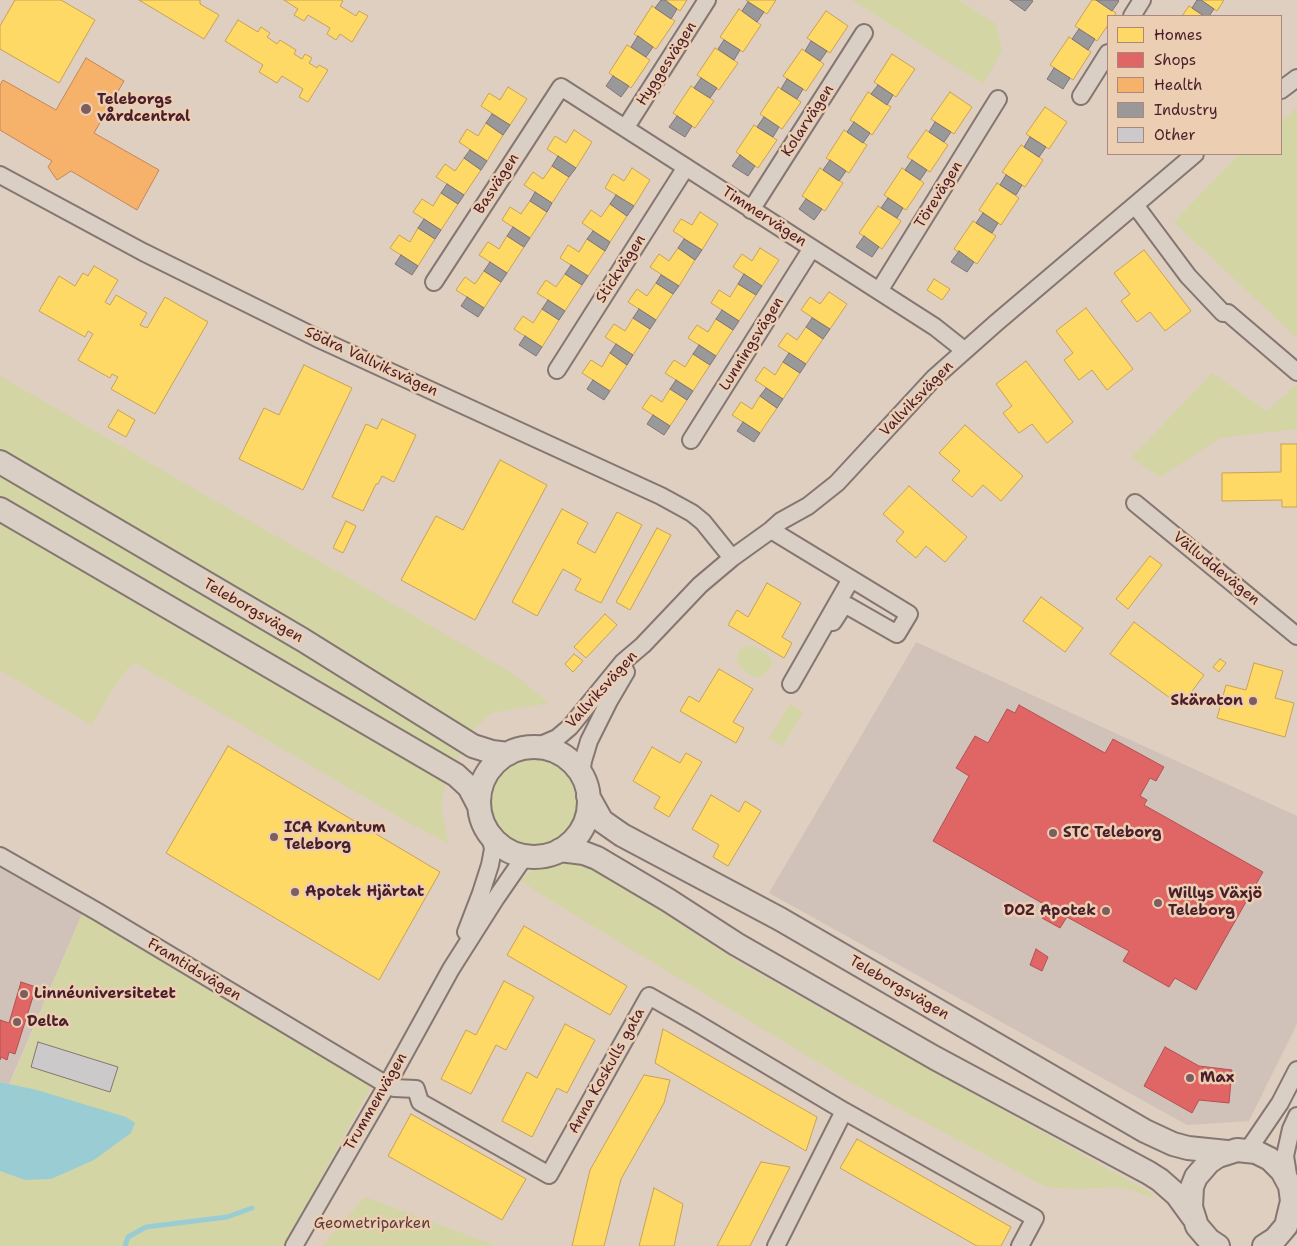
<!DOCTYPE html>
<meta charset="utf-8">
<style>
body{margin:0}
#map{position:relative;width:1297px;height:1246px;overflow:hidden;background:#dfcfc0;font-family:"Shantell Sans",sans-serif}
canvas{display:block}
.legend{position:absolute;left:1107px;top:15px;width:175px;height:140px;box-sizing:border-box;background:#ecceb3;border:1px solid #ab887d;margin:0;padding:6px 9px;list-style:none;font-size:15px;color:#4a1f2b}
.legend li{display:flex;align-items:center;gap:10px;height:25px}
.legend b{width:25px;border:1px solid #ab887d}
</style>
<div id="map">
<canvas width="1297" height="1246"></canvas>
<ul class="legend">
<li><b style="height:14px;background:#ffd966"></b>Homes</li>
<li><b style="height:14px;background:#e06666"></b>Shops</li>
<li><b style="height:14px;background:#f6b26b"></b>Health</li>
<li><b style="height:14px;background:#999"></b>Industry</li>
<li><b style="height:14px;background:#cbc9ca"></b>Other</li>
</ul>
</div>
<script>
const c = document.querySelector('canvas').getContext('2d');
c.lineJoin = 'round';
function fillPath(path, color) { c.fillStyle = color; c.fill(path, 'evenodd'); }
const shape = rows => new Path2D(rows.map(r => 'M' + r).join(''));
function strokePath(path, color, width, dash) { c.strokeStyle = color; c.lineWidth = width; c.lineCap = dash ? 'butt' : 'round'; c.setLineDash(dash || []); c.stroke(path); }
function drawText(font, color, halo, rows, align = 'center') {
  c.font = font + ' "Shantell Sans",sans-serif'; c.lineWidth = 5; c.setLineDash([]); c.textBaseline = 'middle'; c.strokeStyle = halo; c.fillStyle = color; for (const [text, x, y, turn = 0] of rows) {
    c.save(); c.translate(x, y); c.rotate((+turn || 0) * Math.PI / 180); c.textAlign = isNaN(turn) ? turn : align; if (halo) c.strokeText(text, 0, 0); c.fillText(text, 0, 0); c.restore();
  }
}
fillPath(shape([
 [916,642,1297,816,1297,1024,1249,1121,1187,1125,769,893],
 [0,856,85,907,9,1084,0,1082]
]), '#d1c2b9');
fillPath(shape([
 [852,0,959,0,996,24,1002,51,983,84],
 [1297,108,1297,338,1174,222,1239,154,1281,154,1281,121],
 [1212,373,1267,411,1297,384,1297,429,1220,438,1160,477,1131,458],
 [0,376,512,673,549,703,491,713,473,730,447,778,441,804,448,843,409,823,134,662,120,678,91,725,0,670],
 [747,646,754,646,761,650,768,655,772,661,771,668,761,677,755,677,747,673,739,666,737,657,740,649],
 [790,704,803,712,783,746,769,738],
 '488 802a45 45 0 1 1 90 0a45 45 0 1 1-90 0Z',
 [568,861,586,866,608,877,738,962,1153,1194,1151,1198,1133,1190,1115,1187,1079,1189,1046,1187,857,1086,550,900,520,880,541,864],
 [85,907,372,1085,295,1225,291,1246,0,1246,0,1082,10,1084],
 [365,1197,496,1246,322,1246]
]), '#d3d5a4');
fillPath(shape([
 [0,1082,37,1090,126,1117,135,1123,131,1133,94,1160,51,1179,25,1180,0,1171]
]), '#9acdd3');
const homes = shape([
 [15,0,61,0,95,20,59,83,0,49,0,26,15,0],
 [139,0,200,0,200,4,219,15,204,39,139,0],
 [284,0,341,0,343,1,340,6,356,16,359,11,368,16,352,42,340,34,336,40,327,34,330,28,308,15,304,21,294,15,298,9,284,0],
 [665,0,687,0,680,11,665,0],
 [746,0,776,0,767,14,746,0],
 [1092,0,1096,0,1116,13,1114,16,1108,16,1108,25,1097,41,1075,26,1092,0],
 [1201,0,1224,0,1217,11,1201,0],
 [652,6,675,21,656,49,634,34,652,6],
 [1189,6,1204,16,1182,16,1189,6],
 [739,9,761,25,743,52,720,37,739,9],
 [826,11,848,26,830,53,807,38,826,11],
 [238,20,258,32,261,27,270,33,267,37,277,44,280,40,296,50,294,54,302,59,305,54,312,58,309,63,317,68,319,65,328,70,308,102,299,97,303,89,282,76,277,83,259,72,263,65,225,41,238,20],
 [1069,37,1091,52,1073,80,1050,65,1069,37],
 [627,45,650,60,631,88,609,73,627,45],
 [715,48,738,63,719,90,697,75,715,48],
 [802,49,824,64,806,91,783,76,802,49],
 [892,54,915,69,896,97,874,82,892,54],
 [691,86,714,101,695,128,673,113,691,86],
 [508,87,527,99,510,125,481,106,489,93,500,100,508,87],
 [778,87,801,102,782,129,760,114,778,87],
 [868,92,891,107,872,135,850,120,868,92],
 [950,92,972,107,954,134,931,119,950,92],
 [1045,107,1067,122,1049,149,1026,134,1045,107],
 [486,123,503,135,487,161,459,142,467,129,478,136,486,123],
 [754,125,777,140,758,168,736,152,754,125],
 [574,130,592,142,576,168,547,149,555,136,566,143,574,130],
 [844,130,867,145,849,173,826,158,844,130],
 [926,130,948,145,930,172,907,157,926,130],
 [1021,145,1043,160,1025,187,1002,172,1021,145],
 [464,158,481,170,464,195,436,177,445,164,455,171,464,158],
 [552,166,569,177,552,203,524,185,533,172,543,179,552,166],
 [632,168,650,180,634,206,605,188,613,174,624,181,632,168],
 [820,168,843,183,825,211,802,196,820,168],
 [902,168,924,183,906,210,884,195,902,168],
 [997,183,1019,198,1001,225,979,210,997,183],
 [441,193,458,204,441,230,413,212,422,199,433,206,441,193],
 [530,201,547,212,530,238,502,220,510,207,521,214,530,201],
 [610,204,627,216,610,242,582,223,591,210,601,217,610,204],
 [878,206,901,221,882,249,859,233,878,206],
 [700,212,718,224,702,250,673,231,681,219,692,225,700,212],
 [973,221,996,236,977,264,954,249,973,221],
 [418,228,435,239,418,266,390,248,399,235,410,242,418,228],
 [507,236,524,247,507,273,479,255,488,242,499,249,507,236],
 [587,239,605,251,588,276,560,258,568,245,579,252,587,239],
 [678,248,695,260,679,286,650,267,659,254,669,261,678,248],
 [760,248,779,260,762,286,733,267,742,254,752,261,760,248],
 [1144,250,1191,311,1165,331,1150,312,1137,322,1121,301,1130,294,1114,273,1144,250],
 [94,266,118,280,105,302,110,305,116,295,147,313,140,325,147,328,165,297,208,322,155,414,111,389,118,377,112,374,110,378,78,360,93,334,88,331,85,337,39,311,59,276,75,286,83,273,88,276,94,266],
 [484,271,501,282,484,308,456,290,465,277,475,284,484,271],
 [565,274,582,285,565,311,537,293,546,280,556,287,565,274],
 [934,279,950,289,942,300,927,290,934,279],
 [656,283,673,294,656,320,628,302,637,289,647,296,656,283],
 [738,284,756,295,739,321,711,303,719,290,730,297,738,284],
 [829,292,847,304,830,329,801,310,810,297,820,304,829,292],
 [1086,308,1133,369,1107,390,1092,370,1079,380,1064,360,1073,353,1056,331,1086,308],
 [542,309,559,320,542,347,514,329,523,316,533,323,542,309],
 [633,318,650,329,633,355,605,337,614,324,625,331,633,318],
 [716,319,733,330,716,356,688,338,697,325,708,332,716,319],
 [806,327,823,339,806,364,778,346,787,333,797,340,806,327],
 [610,353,627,365,610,391,582,373,591,360,602,367,610,353],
 [693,354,710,365,693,391,665,373,674,360,685,367,693,354],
 [1026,361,1073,422,1047,443,1032,424,1019,433,1003,413,1012,406,996,384,1026,361],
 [783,362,800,373,783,399,755,380,764,367,775,375,783,362],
 [304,365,352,388,303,490,239,459,264,408,279,415,304,365],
 [670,389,687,400,670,426,642,408,651,395,662,402,670,389],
 [760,396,777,408,760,433,732,415,741,402,752,409,760,396],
 [118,410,135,420,126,437,108,427,118,410],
 [382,419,416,435,394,482,382,476,378,484,376,484,363,511,332,497,366,424,377,429,382,419],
 [965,425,1023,476,1001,501,983,485,972,497,952,480,960,471,939,453,965,425],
 [1281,444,1297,444,1297,507,1282,507,1282,500,1222,501,1222,473,1281,472,1281,444],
 [500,460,547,485,475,620,401,580,436,516,463,530,500,460],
 [909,486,967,537,945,562,926,546,916,558,896,541,904,532,883,514,909,486],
 [562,509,588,523,577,543,595,553,617,512,642,525,601,603,575,590,581,579,563,569,537,616,512,602,562,509],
 [346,521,356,526,343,553,333,548,346,521],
 [657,528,671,535,630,610,616,602,657,528],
 [1150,556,1162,565,1128,609,1116,599,1150,556],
 [767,583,801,603,782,637,792,643,784,658,728,625,737,610,748,617,767,583],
 [1041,597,1083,628,1065,652,1023,621,1041,597],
 [605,614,617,625,586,658,574,647,605,614],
 [1134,622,1204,675,1181,706,1110,654,1134,622],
 [574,654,583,661,573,672,565,664,574,654],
 [1220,659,1226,663,1219,672,1213,667,1220,659],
 [1254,663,1283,671,1275,698,1294,703,1285,737,1217,718,1226,685,1246,690,1254,663],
 [719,669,753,689,733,722,744,728,736,743,680,711,689,696,699,702,719,669],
 [228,746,440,872,379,980,166,853,228,746],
 [652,747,680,763,686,753,702,762,669,817,654,808,660,797,633,781,652,747],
 [711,795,739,812,745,801,761,811,728,866,713,857,719,845,692,829,711,795],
 [524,926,627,986,610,1015,507,955,524,926],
 [504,981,534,997,506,1050,496,1045,471,1094,441,1079,466,1030,476,1035,504,981],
 [565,1024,595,1040,567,1093,557,1088,532,1137,502,1121,527,1072,537,1078,565,1024],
 [663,1029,817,1117,806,1151,655,1063,663,1029],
 [644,1075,670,1080,664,1103,621,1179,604,1246,572,1246,590,1170,644,1075],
 [411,1114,526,1179,502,1220,388,1156,411,1114],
 [857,1139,1011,1227,1001,1246,977,1246,840,1168,857,1139],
 [761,1162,790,1167,750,1246,717,1246,761,1162],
 [654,1188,683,1204,674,1246,639,1246,654,1188]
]);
fillPath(homes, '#ffd966');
strokePath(homes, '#c9a154', 1);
const shops = shape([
 [1019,705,1105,753,1113,739,1164,767,1156,781,1150,778,1140,796,1147,800,1144,805,1263,872,1196,990,1175,978,1169,987,1123,961,1129,951,1067,917,1060,928,1042,918,1049,907,933,841,969,776,956,768,975,736,988,743,1007,709,1015,713,1019,705],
 [1036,949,1048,957,1042,971,1030,965,1036,949],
 [21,982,36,987,15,1054,9,1052,7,1060,1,1057,0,1060,0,1020,9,1023,21,982],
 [1165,1047,1199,1066,1232,1070,1229,1103,1199,1100,1192,1113,1144,1086,1165,1047]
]);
fillPath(shops, '#e06666');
strokePath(shops, '#b35154', 1);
const health = shape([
 [86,58,124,81,94,133,159,170,137,210,71,171,57,180,48,167,52,161,0,130,0,85,3,80,56,110,86,58]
]);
fillPath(health, '#f6b26b');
strokePath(health, '#c28658', 1);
const industry = shape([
 [661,0,665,0,677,9,671,19,655,8,661,0],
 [1010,0,1031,0,1033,1,1025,11,1010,0],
 [1096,0,1118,0,1119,1,1112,11,1096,0],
 [1197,0,1201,0,1214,9,1209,16,1204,16,1192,8,1197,0],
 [748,2,764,12,757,22,742,11,748,2],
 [1079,29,1095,39,1088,50,1072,39,1079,29],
 [638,36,653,47,646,57,631,47,638,36],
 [724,40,740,50,734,60,718,49,724,40],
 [811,41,827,51,820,61,805,51,811,41],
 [1054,68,1070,78,1063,89,1047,79,1054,68],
 [613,76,629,86,621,97,606,86,613,76],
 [701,78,717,88,710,98,694,88,701,78],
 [787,79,803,89,797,99,781,89,787,79],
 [878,85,893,95,887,105,871,94,878,85],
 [492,114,510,125,503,135,486,123,492,114],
 [677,116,692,126,685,137,669,127,677,116],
 [764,117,779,127,773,137,757,127,764,117],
 [854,122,870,133,863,143,847,132,854,122],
 [935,122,951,132,944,142,929,132,935,122],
 [1030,137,1046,147,1039,157,1024,147,1030,137],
 [470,150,487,161,481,170,464,158,470,150],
 [740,155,755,166,748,176,732,166,740,155],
 [558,156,576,168,569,177,552,166,558,156],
 [830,160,846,171,839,181,823,170,830,160],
 [912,160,927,170,920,180,905,170,912,160],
 [1006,175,1022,185,1016,195,1000,185,1006,175],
 [447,184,464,195,458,204,441,193,447,184],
 [535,192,552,203,547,212,530,201,535,192],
 [616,195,634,206,627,216,610,204,616,195],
 [888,198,903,208,897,218,881,208,888,198],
 [806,199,822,209,814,220,799,209,806,199],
 [983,213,998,223,992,233,976,223,983,213],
 [424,219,441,230,435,239,418,228,424,219],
 [513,227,530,238,524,247,507,236,513,227],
 [593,231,610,242,605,251,587,239,593,231],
 [864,236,879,247,872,257,856,247,864,236],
 [684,239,702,250,695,260,678,248,684,239],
 [959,251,974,262,967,272,951,262,959,251],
 [401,255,418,266,412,275,395,264,401,255],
 [490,262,507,273,501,282,484,271,490,262],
 [571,265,588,276,582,285,565,274,571,265],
 [744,274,762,286,756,295,738,284,744,274],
 [661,275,679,286,673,294,656,283,661,275],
 [467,297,484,308,478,317,461,306,467,297],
 [548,300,565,311,559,320,542,309,548,300],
 [639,309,656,320,650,329,633,318,639,309],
 [722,310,739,321,733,330,716,319,722,310],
 [812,318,830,329,823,339,806,327,812,318],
 [525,336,542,347,536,356,519,345,525,336],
 [616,344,633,355,627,365,610,353,616,344],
 [699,345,716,356,710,365,693,354,699,345],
 [789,353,806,364,800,373,783,362,789,353],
 [593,380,610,391,604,400,587,389,593,380],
 [676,380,693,391,687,400,670,389,676,380],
 [766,388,783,399,777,408,760,396,766,388],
 [653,415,670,426,664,435,647,424,653,415],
 [743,422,760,433,754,442,737,431,743,422]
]);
fillPath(industry, '#999');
strokePath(industry, '#817478', 1);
strokePath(shape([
 [125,1246,128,1237,146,1227,227,1217,252,1208]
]), '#9acdd3', 5);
const building = shape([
 [38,1042,118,1067,110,1092,31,1067,38,1042]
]);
fillPath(building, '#cbc9ca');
strokePath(building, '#857671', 1);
const street = shape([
 [1132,16,1142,0],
 [1281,90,1297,78],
 [1081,96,1108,53],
 [626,127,707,0],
 [0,175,143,252,321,340,661,496,692,513,703,522,732,558],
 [1135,205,1188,276,1223,313,1228,313,1297,372],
 [751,210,864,33],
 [434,282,561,87,935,327,964,350],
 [879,291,998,99],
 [557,370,686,167],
 [691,440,812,248],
 [1135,503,1297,636],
 [771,530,909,614,897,634,848,606,842,608,833,622],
 [791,684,851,579],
 [536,747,557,738,570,727,623,662,643,645,700,585,732,558,771,530,781,521,808,506,837,483,934,378,996,323,1195,154],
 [581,774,583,761,589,741,609,701,626,672],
 [0,856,98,912,387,1085,394,1088,416,1089,420,1102,549,1175,649,996,693,1021,844,1111,1035,1218,1020,1246],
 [466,932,481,893,490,865,493,849,490,835],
 [1248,1150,1280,1103,1297,1070],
 [1289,1181,1285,1156,1291,1129,1297,1116],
 [294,1246,387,1085,451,969,496,898,525,856],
 [776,1246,844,1111]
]);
const secondary = shape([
 [0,462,303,640,473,746,492,752,508,754],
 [0,509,456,775,469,787,479,806],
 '479 802a55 55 0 1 1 110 0a55 55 0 1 1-110 0Z',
 [588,796,602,821,622,835,780,919,1145,1131,1173,1144,1188,1148,1227,1152],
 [560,850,584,853,597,858,668,900,736,944,935,1058,1149,1173,1160,1180,1177,1195,1193,1217],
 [1218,1246,1209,1240,1197,1226,1191,1207,1192,1187,1196,1177,1209,1162,1218,1156,1237,1150,1256,1152,1270,1159,1282,1171,1290,1186,1292,1201,1286,1226,1275,1239,1264,1246]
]);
strokePath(street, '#857671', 20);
strokePath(secondary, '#857671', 26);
strokePath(street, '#dacfc5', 16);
strokePath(secondary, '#dacfc5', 22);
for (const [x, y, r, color] of [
 [86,109,6,"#7e5d5f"],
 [1253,701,5,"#7e5d5f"],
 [1053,833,5,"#7e5d5f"],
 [274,837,5,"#7e5d5f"],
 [295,892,5,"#7e5d5f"],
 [1158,903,5,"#7e5d5f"],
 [1106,911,5,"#7e5d5f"],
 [24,994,5,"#7e5d5f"],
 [17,1022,5,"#7e5d5f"],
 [1190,1078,5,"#7e5d5f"]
]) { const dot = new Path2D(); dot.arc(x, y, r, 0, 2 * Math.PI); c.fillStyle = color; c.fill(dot); strokePath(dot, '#ecceb3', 2); }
drawText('15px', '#4a1f2b', '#ecceb3', [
 ["Hyggesvägen",667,64,-57],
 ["Kolarvägen",808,121,-57],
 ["Basvägen",497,184,-57],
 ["Törevägen",939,195,-58],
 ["Timmervägen",764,217,33],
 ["Stickvägen",621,269,-57],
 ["Lunningsvägen",752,344,-58],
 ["Södra Vallviksvägen",371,362,25],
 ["Vallviksvägen",917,399,-46],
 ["Välluddevägen",1216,569,39],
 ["Teleborgsvägen",253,611,30],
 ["Vallviksvägen",602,690,-48],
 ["Framtidsvägen",194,970,31],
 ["Teleborgsvägen",899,988,30],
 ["Anna Koskulls gata",607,1071,-61],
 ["Trummenvägen",376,1102,-60]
]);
drawText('bold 15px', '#4a1f2b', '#ecceb3', [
 ["Teleborgs",97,100],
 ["vårdcentral",97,117],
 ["Skäraton",1243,701,"right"],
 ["ICA Kvantum",284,828],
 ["Teleborg",284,845],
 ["STC Teleborg",1063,833],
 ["Apotek Hjärtat",305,892],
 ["Willys Växjö",1168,894],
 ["Teleborg",1168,911],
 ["DOZ Apotek",1096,911,"right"],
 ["Linnéuniversitetet",34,994],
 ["Delta",27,1022],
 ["Max",1200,1078]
], 'left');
drawText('15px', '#5d3b3a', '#ecceb3', [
 ["Geometriparken",372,1224]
]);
</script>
